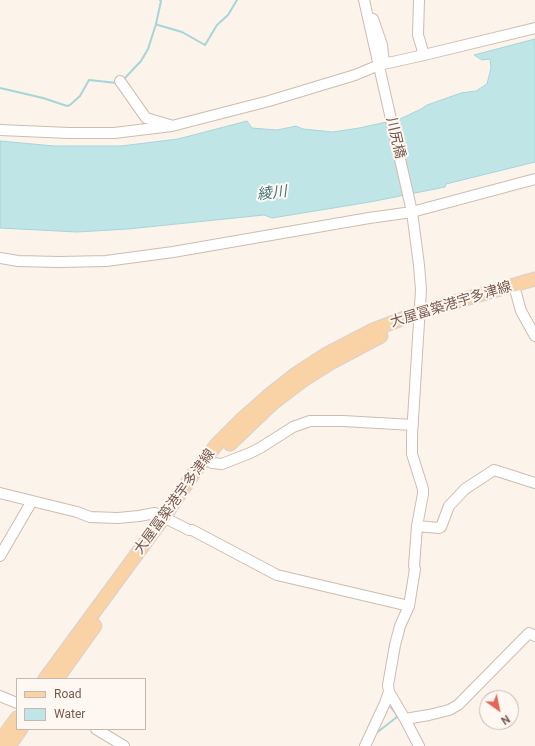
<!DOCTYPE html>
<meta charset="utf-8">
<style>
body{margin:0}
#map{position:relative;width:535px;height:746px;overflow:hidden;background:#fcf4eb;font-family:Roboto,sans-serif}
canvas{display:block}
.legend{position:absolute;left:16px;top:678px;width:130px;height:52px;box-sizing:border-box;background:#fff8f2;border:1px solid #c9b8b0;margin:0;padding:5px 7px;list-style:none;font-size:12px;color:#78594e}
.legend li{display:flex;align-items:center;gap:8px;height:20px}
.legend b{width:20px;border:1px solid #c9b8b0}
.north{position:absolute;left:479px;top:690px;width:40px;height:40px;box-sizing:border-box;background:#fff8f2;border:1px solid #c9b8b0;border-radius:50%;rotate:147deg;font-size:11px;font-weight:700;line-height:16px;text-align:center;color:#78594e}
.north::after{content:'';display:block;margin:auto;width:14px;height:18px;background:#e36654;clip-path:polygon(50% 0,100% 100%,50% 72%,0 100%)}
</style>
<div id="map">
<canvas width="535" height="746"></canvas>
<ul class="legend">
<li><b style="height:5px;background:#f9d2a6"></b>Road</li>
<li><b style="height:11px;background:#bfe5e7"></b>Water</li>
</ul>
<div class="north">N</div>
</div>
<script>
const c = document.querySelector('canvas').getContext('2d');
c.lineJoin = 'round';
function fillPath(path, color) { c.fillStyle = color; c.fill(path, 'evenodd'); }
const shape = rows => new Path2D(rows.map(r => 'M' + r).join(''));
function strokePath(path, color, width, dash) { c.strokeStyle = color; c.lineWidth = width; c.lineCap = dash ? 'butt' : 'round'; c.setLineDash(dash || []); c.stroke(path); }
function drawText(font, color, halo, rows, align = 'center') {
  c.font = font + ' Roboto,"Noto Sans JP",sans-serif'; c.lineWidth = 4; c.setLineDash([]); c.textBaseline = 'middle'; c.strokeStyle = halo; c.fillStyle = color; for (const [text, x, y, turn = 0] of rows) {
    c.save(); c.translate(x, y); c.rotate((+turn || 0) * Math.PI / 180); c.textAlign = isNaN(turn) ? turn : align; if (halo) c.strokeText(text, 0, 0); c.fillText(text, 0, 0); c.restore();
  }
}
const water = shape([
 [535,39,535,162,446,184,445,187,370,202,272,218,264,215,128,229,77,232,0,228,0,141,54,146,121,146,178,139,247,121,252,128,264,129,277,130,296,126,303,129,333,132,359,128,400,119,421,109,427,105,461,93,476,91,487,84,491,68,490,59,482,60,474,55,535,39]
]);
fillPath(water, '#bfe5e7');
strokePath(water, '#a5d5d8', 1);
strokePath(shape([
 [156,24,158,25,182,32,205,45,217,25,228,15,237,0],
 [123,80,141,61,148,49,156,24,161,1,160,0],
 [0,88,43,98,67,106,70,105,80,96,89,80,117,83],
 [375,734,397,717,396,714,390,706]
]), '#a5d5d8', 2);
const minor = shape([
 [364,0,412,212,419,265,421,290,412,435,412,454,423,489,423,494,417,526,414,566,415,569,409,606,400,626,395,645,388,685,389,692,405,719,419,746],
 [419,0,418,35,424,55],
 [373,19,382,45,384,63],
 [120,81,146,118,170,125],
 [0,130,69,133,114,133,172,126,269,101,355,75,379,65,424,55,535,28],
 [0,258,18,261,59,262,106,261,173,252,369,218,412,212,535,179],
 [516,293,521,311,535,336],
 [212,463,222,464,250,453,260,448,293,427,310,421,343,421,413,425],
 [0,493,77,512,90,517,118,518,139,516,155,513,189,530,192,530,277,575,409,606],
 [417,526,439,528,441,527,449,506,465,489,494,470,535,483],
 [0,556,32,501],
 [0,696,17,703],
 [405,719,429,715,449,710,458,705,529,633,535,636],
 [96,729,124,746],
 [365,746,385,703,389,692]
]);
const major = shape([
 [230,444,273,403,302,381,332,362,381,336],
 [45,679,164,517,196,470,218,443,242,419,268,396,296,374,325,355,373,330,420,312,535,279],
 [57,679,95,626],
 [0,741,17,718],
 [9,746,21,729]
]);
strokePath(minor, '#cfbbb0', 12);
strokePath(major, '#d9d1cd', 15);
strokePath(minor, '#fff', 10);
strokePath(major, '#f9d2a6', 13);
drawText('14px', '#78594e', '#fff8f2', [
 ["川尻橋",395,138,77],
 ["大屋冨築港宇多津線",451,305,-17],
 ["大屋冨築港宇多津線",175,502,-54]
]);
drawText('italic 15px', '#41787c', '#fff8f2', [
 ["綾川",272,194,-7]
]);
</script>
